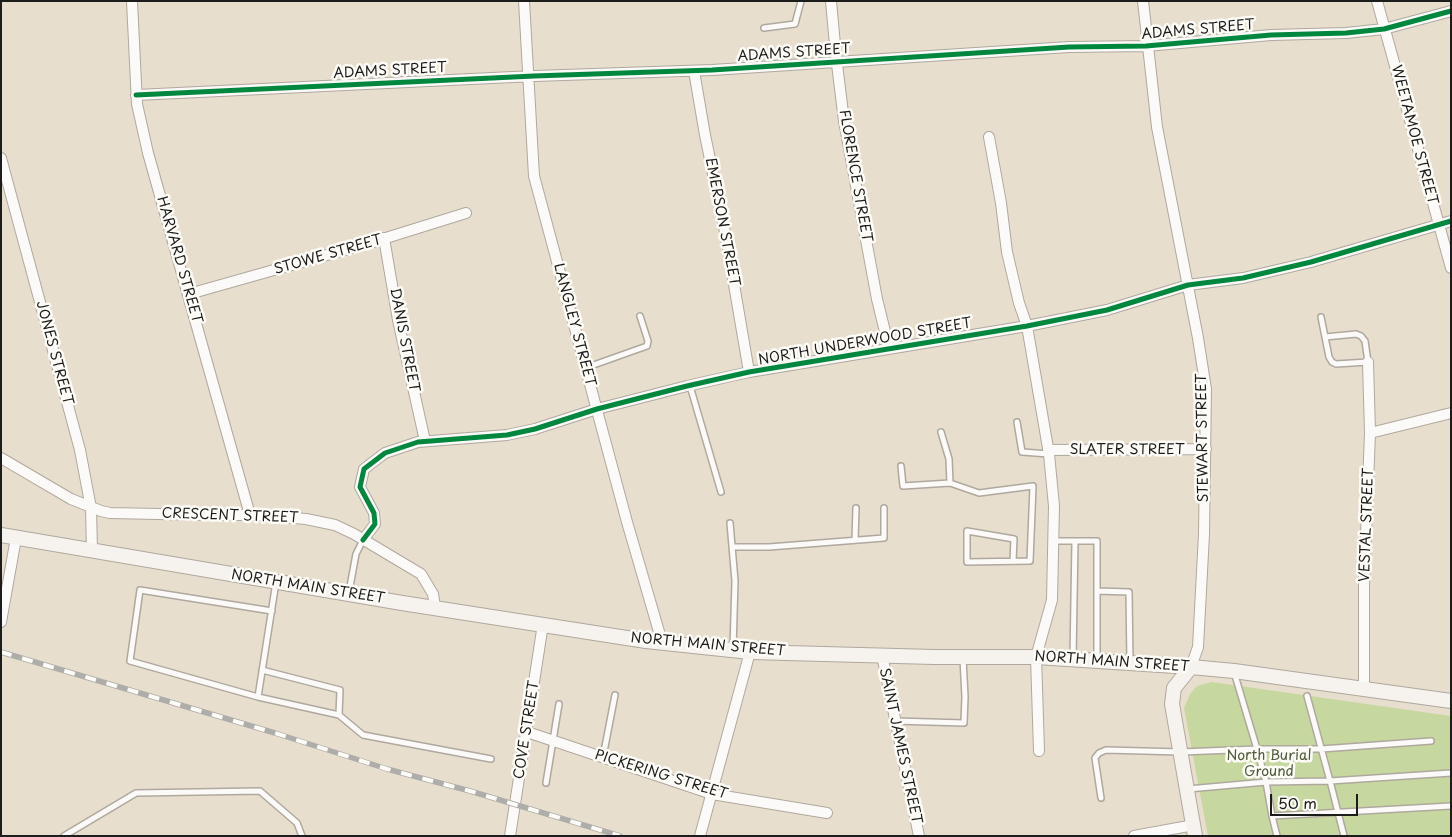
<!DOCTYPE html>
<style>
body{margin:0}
#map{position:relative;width:1452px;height:837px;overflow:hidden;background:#e8dece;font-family:"Playpen Sans",sans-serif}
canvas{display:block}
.frame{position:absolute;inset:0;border:2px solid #1c1c1c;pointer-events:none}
.scale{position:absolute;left:1270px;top:794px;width:88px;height:22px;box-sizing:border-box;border:2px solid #1c1c1c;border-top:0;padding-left:6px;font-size:15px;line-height:18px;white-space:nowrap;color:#1c1c1c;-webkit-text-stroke:4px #fdfcf7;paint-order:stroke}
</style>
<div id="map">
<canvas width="1452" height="837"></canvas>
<div class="frame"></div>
<div class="scale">50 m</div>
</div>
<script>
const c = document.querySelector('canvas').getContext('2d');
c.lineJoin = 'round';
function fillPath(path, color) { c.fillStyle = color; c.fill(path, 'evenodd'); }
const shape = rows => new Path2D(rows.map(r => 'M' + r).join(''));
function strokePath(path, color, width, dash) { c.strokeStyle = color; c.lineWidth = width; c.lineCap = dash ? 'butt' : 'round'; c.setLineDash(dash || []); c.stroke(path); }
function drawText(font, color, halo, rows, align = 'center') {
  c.font = font + ' "Playpen Sans",sans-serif'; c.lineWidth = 5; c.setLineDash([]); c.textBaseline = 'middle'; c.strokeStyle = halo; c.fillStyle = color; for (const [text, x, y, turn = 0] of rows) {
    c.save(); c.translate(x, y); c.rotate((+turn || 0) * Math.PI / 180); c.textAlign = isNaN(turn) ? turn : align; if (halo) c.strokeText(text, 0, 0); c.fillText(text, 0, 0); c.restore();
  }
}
fillPath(shape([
 [1212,682,1451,716,1451,836,1208,836,1184,708,1190,694,1197,686]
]), '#c7d7a0');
const lane = shape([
 [764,28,795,24,801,1],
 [1321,317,1325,337],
 [1356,334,1361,336,1365,341,1368,362,1336,364,1332,362,1329,357,1325,337,1356,334],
 [585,368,647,346,648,341,640,316],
 [690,386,721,492],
 [1017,422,1022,452,1049,454],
 [941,432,949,459,950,483,979,493,1033,486,1030,561,967,562,967,531,1014,539,1013,561],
 [901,466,903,486,950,483],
 [730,523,735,581,733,649],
 [855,540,856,508],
 [1053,541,1097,541,1097,591],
 [732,547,769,547,884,538,884,508],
 [276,582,258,697,339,715,363,735,491,759],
 [349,592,356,554,363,540],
 [1073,658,1075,541],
 [1097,659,1097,591,1129,592,1130,663],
 [262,670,340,690,339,715],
 [1307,696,1330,781,1451,773],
 [258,697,130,661,140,590,272,611],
 [895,721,964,723,965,697,963,658],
 [603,757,615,695],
 [546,783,559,704],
 [1188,789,1266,782,1272,816],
 [1101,798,1095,758,1099,753,1106,750,1181,752,1257,749,1234,672],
 [64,836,136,793,260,791,297,823,302,836],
 [1277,836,1272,816,1451,806],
 [1344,836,1330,781,1266,782,1257,749,1321,749,1431,741]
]);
const street = shape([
 [132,1,137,104,148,153,250,515],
 [524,1,534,176,627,522,662,642],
 [831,1,836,56,844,121,877,299,889,348],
 [1143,1,1157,127,1198,338,1206,389,1204,534,1198,647,1191,667],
 [1377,1,1451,268],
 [694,71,705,135,725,232,749,372],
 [136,95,534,76,712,70,1069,47,1146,46,1271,35,1346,33,1384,29,1451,11],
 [989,137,1001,203,1007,252,1019,303,1027,326,1049,454,1054,506,1052,600,1036,657,1039,751],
 [1,158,80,450,91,508,92,551],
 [384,238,398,320,425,441],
 [189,294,373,242,466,213],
 [1370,433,1451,413],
 [1048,450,1206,449],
 [1,458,71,499,101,511,110,513,207,515,257,515,306,519,335,525,354,534,421,574,433,594,435,607],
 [363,540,375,524,374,513,360,487,364,469,385,453,418,442,507,435,535,429,597,409,687,386,749,372,1027,326,1107,310,1188,285,1243,278,1311,262,1451,221],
 [1,622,16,538],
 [882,655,919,836],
 [1364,689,1364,586,1370,433,1368,362],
 [527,732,712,794,827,813],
 [510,836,543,624],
 [700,836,750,652],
 [1134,836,1194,825]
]);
const secondary = shape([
 [1,535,402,603,646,641,750,652,934,657,1036,657,1191,667,1234,671,1451,701],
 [1191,667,1174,688,1172,704,1195,836]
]);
strokePath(lane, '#afa89e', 8);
strokePath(street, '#afa89e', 12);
strokePath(secondary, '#afa89e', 16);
strokePath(lane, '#fcfaf8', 5);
strokePath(street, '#fcfaf8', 10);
strokePath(secondary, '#f6f2ed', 14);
const rail = shape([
 [1,652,275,733,387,769,470,791,620,836]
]);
strokePath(rail, '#aeadaa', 5.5);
strokePath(rail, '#fdfcf7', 4, [11]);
strokePath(shape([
 [136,95,534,76,712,70,1069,47,1146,46,1271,35,1346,33,1384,29,1451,11],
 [363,540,375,524,374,513,360,487,364,469,385,453,418,442,507,435,535,429,597,409,687,386,749,372,1027,326,1107,310,1188,285,1243,278,1311,262,1451,221]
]), '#00873e', 5);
drawText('14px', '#1c1c1c', '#fdfcf7', [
 ["ADAMS STREET",1198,30,-5],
 ["ADAMS STREET",794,53,-4],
 ["ADAMS STREET",390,71,-3],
 ["WEETAMOE STREET",1414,135,75],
 ["FLORENCE STREET",855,176,80],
 ["EMERSON STREET",722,222,79],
 ["STOWE STREET",328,255,-16],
 ["HARVARD STREET",179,260,74],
 ["LANGLEY STREET",574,325,75],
 ["DANIS STREET",404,340,79],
 ["NORTH UNDERWOOD STREET",865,342,-10],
 ["JONES STREET",54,353,75],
 ["STEWART STREET",1203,438,-91],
 ["SLATER STREET",1127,450],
 ["CRESCENT STREET",230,516,2],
 ["VESTAL STREET",1367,525,-88],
 ["NORTH MAIN STREET",308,587,9],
 ["NORTH MAIN STREET",708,645,5],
 ["NORTH MAIN STREET",1112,662,4],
 ["COVE STREET",527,730,-81],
 ["SAINT JAMES STREET",900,746,78],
 ["PICKERING STREET",661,775,17]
]);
drawText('14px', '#4e5b3d', '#fdfcf7', [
 ["North Burial",1269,756],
 ["Ground",1269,772]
]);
</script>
